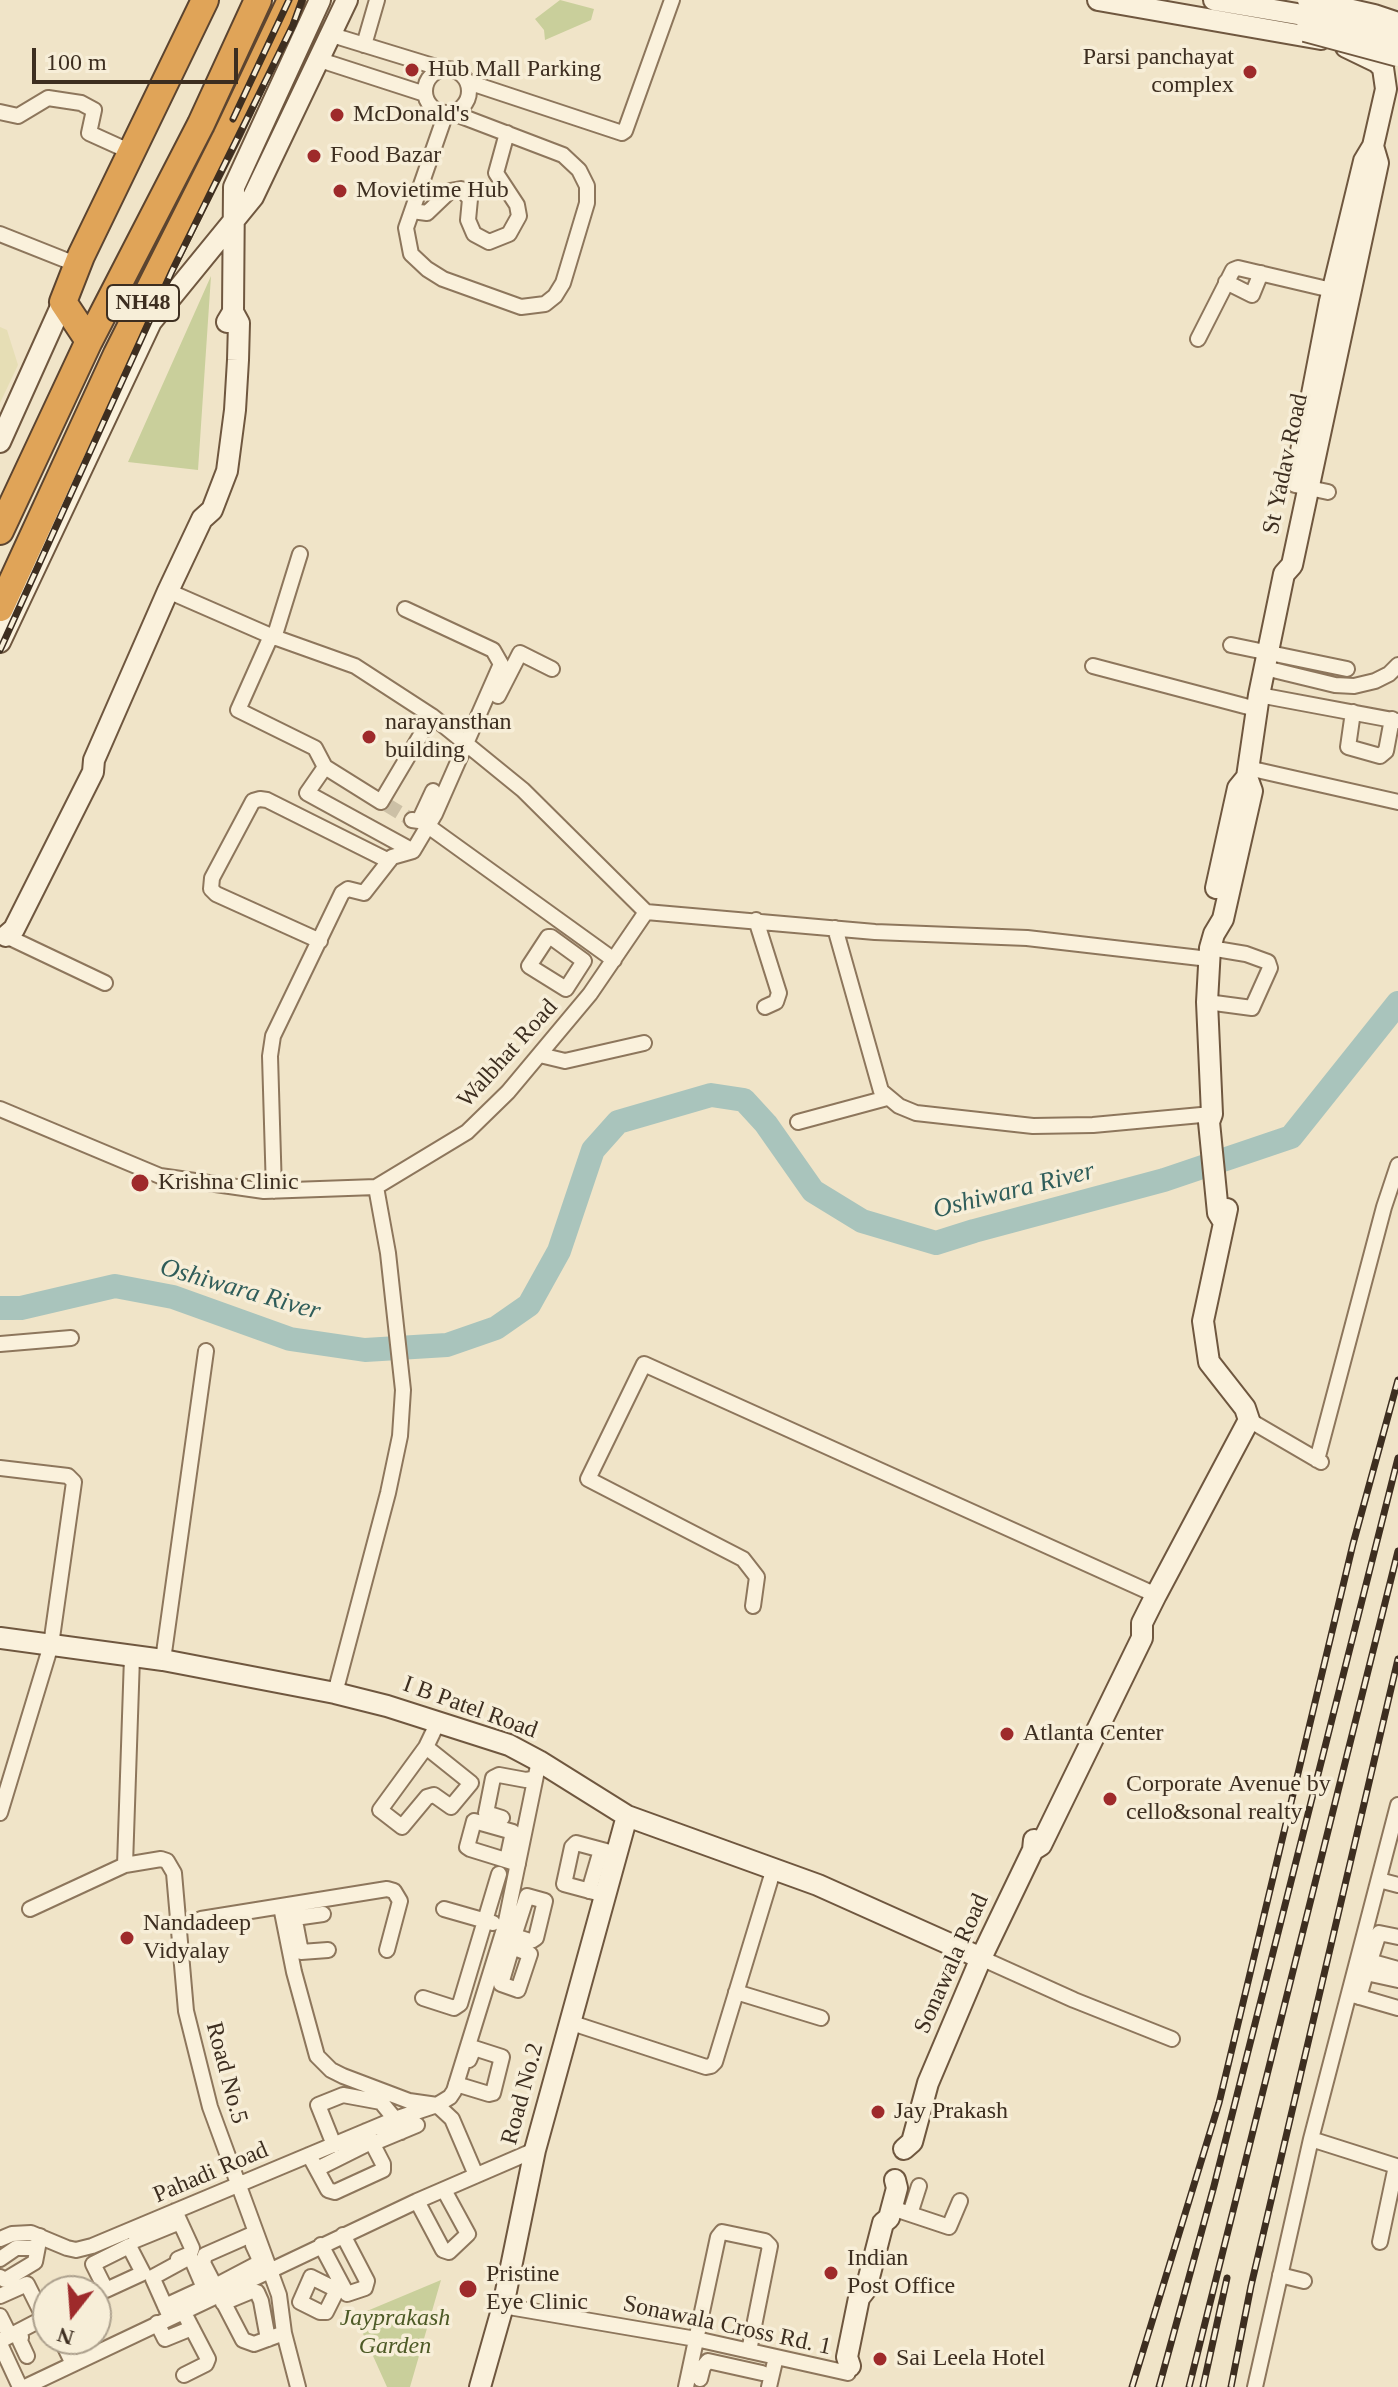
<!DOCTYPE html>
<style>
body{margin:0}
#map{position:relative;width:1398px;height:2387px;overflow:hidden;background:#f0e4c8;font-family:Georgia,serif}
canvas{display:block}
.north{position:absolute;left:32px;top:2275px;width:80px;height:80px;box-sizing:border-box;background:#f7eed8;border:2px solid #ada18e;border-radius:50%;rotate:197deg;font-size:22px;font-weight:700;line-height:32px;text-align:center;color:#3d2e20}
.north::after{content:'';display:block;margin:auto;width:28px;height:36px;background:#9e2a2b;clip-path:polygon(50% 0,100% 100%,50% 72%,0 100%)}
.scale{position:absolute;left:32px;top:48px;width:206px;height:36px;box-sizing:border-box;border:4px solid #3d2e20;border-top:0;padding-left:10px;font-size:24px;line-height:28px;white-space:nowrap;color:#3d2e20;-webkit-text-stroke:6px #f7eed8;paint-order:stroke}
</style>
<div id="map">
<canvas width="1398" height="2387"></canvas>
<div class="north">N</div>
<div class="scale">100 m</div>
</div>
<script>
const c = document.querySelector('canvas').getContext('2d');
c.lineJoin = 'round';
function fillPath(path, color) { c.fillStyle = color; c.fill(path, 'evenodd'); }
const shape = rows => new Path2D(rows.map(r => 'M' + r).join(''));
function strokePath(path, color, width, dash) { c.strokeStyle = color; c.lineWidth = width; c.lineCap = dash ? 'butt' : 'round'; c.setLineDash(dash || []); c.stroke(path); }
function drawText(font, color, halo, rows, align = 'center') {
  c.font = font + ' Georgia,serif'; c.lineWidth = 7; c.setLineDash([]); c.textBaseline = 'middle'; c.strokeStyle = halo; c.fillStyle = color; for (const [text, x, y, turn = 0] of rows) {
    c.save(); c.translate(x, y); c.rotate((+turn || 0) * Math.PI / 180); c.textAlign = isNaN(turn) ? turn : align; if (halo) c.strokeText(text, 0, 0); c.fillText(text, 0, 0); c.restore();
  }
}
fillPath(shape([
 [0,327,7,330,18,365,0,403]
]), '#e6deb5');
fillPath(shape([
 [560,0,594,9,591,20,545,40,544,30,535,19],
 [211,276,198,470,128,462],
 [441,2280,410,2387,387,2387,355,2316]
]), '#c9cf9b');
strokePath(shape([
 [0,1308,21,1308,115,1286,173,1297,290,1339,365,1350,447,1345,496,1328,529,1305,559,1251,593,1150,618,1122,711,1095,744,1100,766,1124,813,1191,862,1221,936,1243,974,1231,1164,1180,1291,1137,1398,1003]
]), '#a9c4bc', 24);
strokePath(shape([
 [387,805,412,820]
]), '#ccc0a6', 14, [14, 7]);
const street = shape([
 [332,35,443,69],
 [364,45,377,0],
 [320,60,425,94],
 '425 91a22 22 0 1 1 44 0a22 22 0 1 1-44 0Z',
 [468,82,622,133,625,131,672,0],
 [0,112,18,116,48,98,81,103,94,110,89,133,131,152],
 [446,113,406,228,411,254,427,269,443,279,521,307,545,304,555,296,563,283,587,203,587,186,579,170,563,155,453,113],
 [412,211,427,213,450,191,461,189,470,199,468,220,474,234,489,242,509,234,519,216,517,205,496,173,507,133],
 [0,234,78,265],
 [1226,282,1252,295,1261,273],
 [1198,339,1233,270,1238,268,1340,292],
 [1295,485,1328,492],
 [168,591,271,636,355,666,432,716,523,790,646,912,875,932,1027,938,1209,959],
 [271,636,238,710,315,748,325,767],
 [274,638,300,554],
 [1231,645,1347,669],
 [1093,666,1256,709],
 [1265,668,1335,685,1354,686,1375,681,1389,674,1398,665],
 [1259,695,1398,721],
 [498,696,520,653,552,669],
 [1353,712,1348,747,1380,756,1386,751,1392,719],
 [1248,768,1398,802],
 [412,820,419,821,433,791],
 [428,826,614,960],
 [413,851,307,793,325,767,381,802,432,716],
 [756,920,779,993,776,1002,765,1007],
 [835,928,881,1091,899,1106,916,1113,1033,1126,1093,1125,1212,1114],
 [6,936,105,983],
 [548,937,551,937,584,961,566,989,529,966,548,937],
 [320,941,216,894,211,889,212,878,253,801,260,799,267,800,389,861,392,857,413,851,435,814,501,664,493,650,405,609],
 [1207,1002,1252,1008,1270,968,1268,962,1246,954,1210,948],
 [540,1055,565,1061,644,1043],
 [0,1109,160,1176,264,1191,376,1187,467,1132,508,1092,590,994,646,912],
 [798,1122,887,1098],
 [274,1191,270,1056,273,1036,342,893,348,889,364,893,389,861],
 [0,1344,71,1338],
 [1249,1420,1321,1462],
 [1317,1460,1384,1207,1398,1165],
 [0,1468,68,1476,74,1482,51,1645,0,1813],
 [753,1606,757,1577,743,1559,588,1479,644,1364,1156,1595],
 [163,1660,206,1351],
 [335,1693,388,1493,400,1436,403,1390,388,1253,376,1187],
 [426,1747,471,1783,451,1807,434,1795,427,1797,402,1827,380,1810,426,1747,438,1722],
 [502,1818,486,1813,493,1778,499,1775,526,1780,535,1778],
 [507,1860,513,1832,474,1821,467,1847,470,1849,512,1862,518,1864],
 [125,1865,161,1859,167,1861,174,1873,186,2011,210,2107,279,2295,284,2333,298,2387],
 [1379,1880,1398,1885],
 [589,1891,601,1850],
 [605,1895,564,1884,572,1847,576,1843,617,1854],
 [292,1905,301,1952,328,1950],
 [281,1907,294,1972,317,2056,331,2070,343,2076,409,2101,437,2105,452,2119,476,2175],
 [30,1909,125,1865,132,1657],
 [444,1909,493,1923],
 [295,1918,323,1914],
 [201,1919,387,1889,394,1891,400,1901,387,1950],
 [503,1933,508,1934,514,1936,530,1941,533,1940,536,1938,545,1901,527,1896,514,1936],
 [512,1947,530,1954,518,1990,501,1984,512,1947],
 [981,1958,1074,2000,1172,2039],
 [1362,1959,1398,1969],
 [1370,1961,1379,1933,1398,1937],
 [736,1992,821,2018],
 [1353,1995,1398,2008],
 [1359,1997,1366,1973,1398,1980],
 [423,1998,454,2008,460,2004,499,1874],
 [569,2022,706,2067,711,2066,715,2062,774,1868],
 [456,2084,489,2094,493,2093,502,2057,474,2048,469,2060],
 [1311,2139,1396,2166,1380,2242],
 [381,2140,417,2125],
 [334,2145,318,2105,343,2095,381,2102,395,2119,401,2132],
 [309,2155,328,2190,335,2192,383,2170,383,2164,366,2131],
 [317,2169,371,2142],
 [417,2201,443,2250,449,2252,468,2234,444,2190],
 [892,2208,949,2227,960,2201],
 [175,2211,192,2248,190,2254,178,2259],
 [910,2214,919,2186],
 [255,2233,205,2255,203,2263,243,2340,254,2344,284,2333],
 [0,2239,12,2234,31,2233,67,2248,76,2250,92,2246,395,2119,437,2105,450,2097,454,2091,505,1926,539,1761],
 [136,2240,180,2222],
 [321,2245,347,2294,365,2288,367,2281,343,2235],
 [129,2246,143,2273,106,2290,93,2264,129,2246],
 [0,2259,16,2248,36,2248],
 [1280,2275,1304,2281],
 [0,2277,5,2280,35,2262,40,2236],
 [311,2277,337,2290,326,2312,320,2312,300,2302,311,2277],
 [219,2284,257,2264,259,2258,253,2245],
 [0,2296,27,2284,44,2318,0,2341],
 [223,2303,252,2291,257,2292,261,2301,268,2339],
 [165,2306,204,2288,192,2260,186,2259,153,2277,153,2279,170,2317],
 [503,2306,696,2339,848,2373],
 [183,2311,208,2359,206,2364,184,2375],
 [0,2316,10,2336],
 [157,2323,165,2339,192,2328],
 [21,2337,20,2341,27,2356],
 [61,2339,73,2364],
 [0,2344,20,2387],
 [700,2379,703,2367,708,2361,762,2373],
 [25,2387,417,2201,535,2150],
 [686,2387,718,2237,722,2232,765,2241,770,2246,749,2351],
 [769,2387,776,2357],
 [1255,2387,1311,2139,1398,1805]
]);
const secondary = shape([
 [1098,0,1321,39],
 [1214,0,1303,15],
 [227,322,233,312,234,187,320,0],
 [0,442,63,302],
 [1297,472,1330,301,1364,161,1373,146],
 [0,642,151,322,253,197,347,0],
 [1216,888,1238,788,1247,777],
 [6,936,14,929,93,772,94,760,168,591,202,519,212,510,227,471,235,410,238,360,239,323,233,312],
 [1223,1221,1218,1213,1209,1122,1212,1114,1207,1002,1210,948,1214,934,1223,919,1252,791,1247,777,1259,695,1284,574,1292,565,1378,163,1373,146,1386,89,1383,68,1377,62,1346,47],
 [0,1638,163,1660,335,1693,387,1706,509,1745,539,1761,627,1816,818,1885,981,1958],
 [1033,1850,1041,1845,1142,1638,1142,1623,1156,1595,1249,1420,1245,1408,1209,1362,1203,1321,1227,1209],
 [904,2149,912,2142,928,2083,981,1958,1033,1850,1034,1840],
 [850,2366,847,2357,859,2298,866,2289,883,2223,889,2218,897,2188,895,2180],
 [480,2387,503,2306,535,2150,627,1816]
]);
const highway = shape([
 [89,341,63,302,81,256,205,0],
 [0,531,89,341,201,124,258,0],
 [0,608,117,354,226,137,291,0]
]);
strokePath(street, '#8d765c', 18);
strokePath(secondary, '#6f573f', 24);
strokePath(highway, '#5b4430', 30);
strokePath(street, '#faf1dc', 14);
strokePath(secondary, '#faf1dc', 20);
strokePath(highway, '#e0a458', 26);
const rail = shape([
 [233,119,289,0],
 [0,650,172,271,293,25,302,0],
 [1132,2387,1219,2103,1353,1544,1398,1380],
 [1159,2387,1214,2186,1398,1458],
 [1189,2387,1398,1551],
 [1203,2387,1227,2278],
 [1231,2387,1251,2286,1398,1659]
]);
strokePath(rail, '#3d2e20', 7);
strokePath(rail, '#f7eed8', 4, [12]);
const secondaryBridge = shape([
 [1308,0,1374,15,1398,23],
 [1303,15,1398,41],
 [1305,31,1398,56]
]);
strokePath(secondaryBridge, '#6f573f', 24, []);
strokePath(secondaryBridge, '#faf1dc', 20);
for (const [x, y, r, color] of [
 [412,70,8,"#9e2a2b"],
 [1250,72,8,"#9e2a2b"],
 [337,115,8,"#9e2a2b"],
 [314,156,8,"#9e2a2b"],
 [340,191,8,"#9e2a2b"],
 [369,737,8,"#9e2a2b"],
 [140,1183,10,"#9e2a2b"],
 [1007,1734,8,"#9e2a2b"],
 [1110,1799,8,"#9e2a2b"],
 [127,1938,8,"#9e2a2b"],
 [878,2112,8,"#9e2a2b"],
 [831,2273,8,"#9e2a2b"],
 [468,2289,10,"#9e2a2b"],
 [880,2359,8,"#9e2a2b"]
]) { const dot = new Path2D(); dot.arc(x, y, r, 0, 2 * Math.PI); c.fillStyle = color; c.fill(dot); strokePath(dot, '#f7eed8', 3); }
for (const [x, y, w] of [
 [143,303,72]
]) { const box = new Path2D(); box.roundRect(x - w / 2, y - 18, w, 36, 6); c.fillStyle = '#f7eed8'; c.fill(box); strokePath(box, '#3d2e20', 2); }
drawText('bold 22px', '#3d2e20', null, [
 ["NH48",143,303]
]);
drawText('24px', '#3d2e20', '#f7eed8', [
 ["Parsi panchayat",1234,58,"right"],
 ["complex",1234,86,"right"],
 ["Hub Mall Parking",428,70],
 ["McDonald's",353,115],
 ["Food Bazar",330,156],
 ["Movietime Hub",356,191],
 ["narayansthan",385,723],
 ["building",385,751],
 ["Krishna Clinic",158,1183],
 ["Atlanta Center",1023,1734],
 ["Corporate Avenue by",1126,1785],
 ["cello&sonal realty",1126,1813],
 ["Nandadeep",143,1924],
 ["Vidyalay",143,1952],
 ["Jay Prakash",894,2112],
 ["Indian",847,2259],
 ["Post Office",847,2287],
 ["Pristine",486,2275],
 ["Eye Clinic",486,2303],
 ["Sai Leela Hotel",896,2359]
], 'left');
drawText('24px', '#3d2e20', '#f7eed8', [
 ["St Yadav Road",1286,464,-78],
 ["Walbhat Road",508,1054,-48],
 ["I B Patel Road",470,1708,20],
 ["Sonawala Road",952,1964,-66],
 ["Road No.5",226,2073,75],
 ["Road No.2",523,2094,-75],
 ["Pahadi Road",211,2173,-23],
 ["Sonawala Cross Rd. 1",727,2326,12]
]);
drawText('italic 24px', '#4d5a26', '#f7eed8', [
 ["Jayprakash",395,2319],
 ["Garden",395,2347]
]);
drawText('italic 26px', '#2f5d5a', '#f7eed8', [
 ["Oshiwara River",1014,1191,-14],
 ["Oshiwara River",240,1290,16]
]);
</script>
